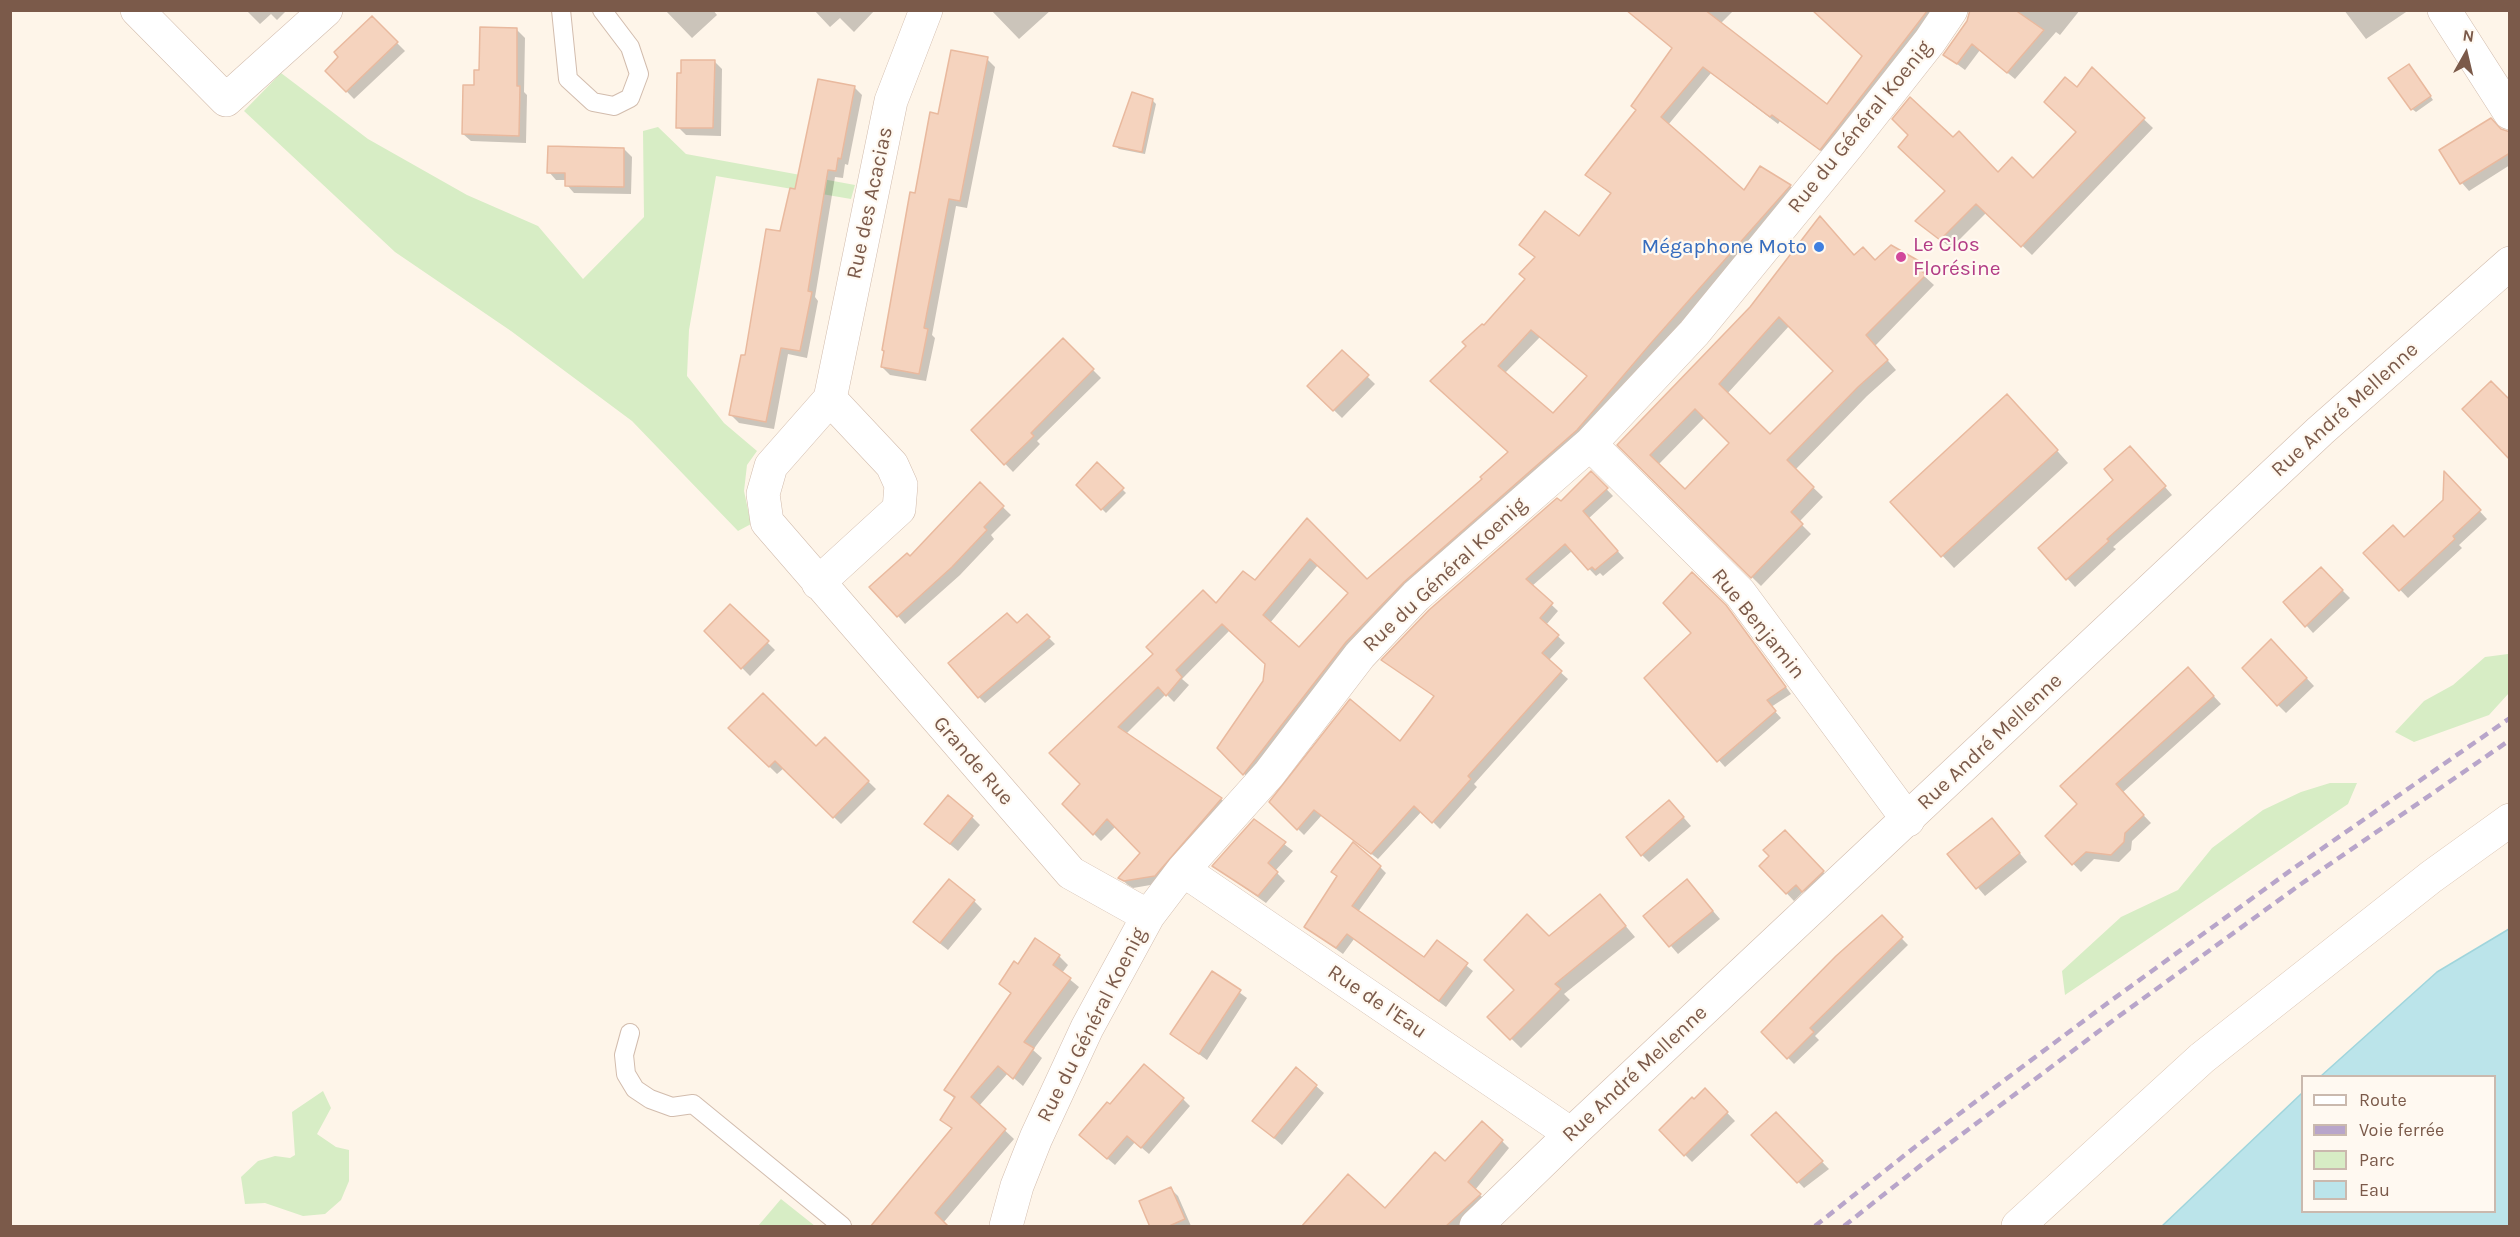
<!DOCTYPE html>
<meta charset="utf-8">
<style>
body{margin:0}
#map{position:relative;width:2520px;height:1237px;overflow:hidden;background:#fef5e9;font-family:Karla,sans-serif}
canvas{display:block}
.frame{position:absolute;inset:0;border:12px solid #7b5a4a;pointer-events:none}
.legend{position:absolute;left:2301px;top:1075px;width:195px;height:138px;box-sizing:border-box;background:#fff9f1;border:2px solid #cab9ae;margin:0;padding:8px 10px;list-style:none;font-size:18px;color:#7b5a4a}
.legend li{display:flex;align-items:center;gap:12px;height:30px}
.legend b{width:30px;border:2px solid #cab9ae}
.north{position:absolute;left:2436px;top:24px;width:60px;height:60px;-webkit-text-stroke:4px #fff9f1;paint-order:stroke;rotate:8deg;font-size:16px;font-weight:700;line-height:24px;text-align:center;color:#7b5a4a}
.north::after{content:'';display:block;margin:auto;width:21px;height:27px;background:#7b5a4a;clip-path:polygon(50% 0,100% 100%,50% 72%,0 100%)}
</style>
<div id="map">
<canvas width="2520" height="1237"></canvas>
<div class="frame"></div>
<ul class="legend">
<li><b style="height:8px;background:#fff"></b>Route</li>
<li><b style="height:8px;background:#b8a5ca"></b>Voie ferrée</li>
<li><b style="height:16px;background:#d7edc5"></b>Parc</li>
<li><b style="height:16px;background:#bbe4ea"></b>Eau</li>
</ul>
<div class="north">N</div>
</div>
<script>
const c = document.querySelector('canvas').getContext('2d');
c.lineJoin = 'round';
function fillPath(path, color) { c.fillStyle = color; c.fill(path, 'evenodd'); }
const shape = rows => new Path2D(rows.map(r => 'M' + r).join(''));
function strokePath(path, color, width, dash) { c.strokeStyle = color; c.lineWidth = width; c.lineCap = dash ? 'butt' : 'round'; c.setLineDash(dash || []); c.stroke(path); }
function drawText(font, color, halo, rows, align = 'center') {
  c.font = font + ' Karla,sans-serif'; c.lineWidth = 4.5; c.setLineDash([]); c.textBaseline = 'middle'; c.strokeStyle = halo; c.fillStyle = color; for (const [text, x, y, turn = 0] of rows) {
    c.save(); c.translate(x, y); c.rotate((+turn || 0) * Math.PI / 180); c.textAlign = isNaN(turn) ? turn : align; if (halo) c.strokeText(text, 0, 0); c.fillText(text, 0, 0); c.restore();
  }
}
fillPath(shape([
 [281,73,368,139,467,195,538,226,583,279,644,217,643,131,658,127,686,154,855,185,851,199,716,176,689,330,687,376,724,423,757,451,747,465,744,491,751,524,738,531,632,421,511,331,395,252,244,111],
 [2508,654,2509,693,2489,715,2414,742,2395,732,2424,701,2453,685,2485,657],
 [2330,783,2357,783,2348,804,2065,995,2062,971,2121,917,2178,890,2212,848,2263,810,2301,792],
 [323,1091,331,1108,317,1134,336,1147,349,1150,349,1181,341,1200,325,1214,303,1216,265,1203,245,1204,241,1177,258,1161,275,1156,290,1158,295,1155,292,1112],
 [781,1199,815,1226,758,1226]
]), '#d7edc5');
const water = shape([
 [2509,929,2509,1226,2162,1226,2302,1093,2302,1212,2494,1212,2494,1076,2321,1076,2437,972,2509,929]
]);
fillPath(water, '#bbe4ea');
strokePath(water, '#a0d5dc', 1.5);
fillPath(shape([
 [246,10,287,10,277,20,271,14,260,24],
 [665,10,713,10,717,15,692,38],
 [814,10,875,10,854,32,840,18,830,27],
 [991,10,1051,10,1019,39],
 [1661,10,1734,10,1720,24,1827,106,1864,56,1814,10,1942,10,1828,156,1780,121,1778,124,1711,73,1668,125,1744,192,1761,169,1790,186,1797,193,1659,349,1251,781,1219,748,1264,682,1267,664,1230,630,1182,679,1189,685,1174,702,1166,694,1126,734,1221,799,1229,806,1162,883,1133,888,1128,885,1120,878,1143,853,1116,826,1101,841,1064,804,1082,784,1051,753,1216,605,1256,582,1307,520,1367,581,1484,479,1510,453,1484,327,1527,279,1536,258,1528,252,1580,238,1612,195,1587,175,1637,110,1673,49],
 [1540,337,1589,376,1553,415,1505,373],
 [1318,565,1350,593,1299,649,1270,623],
 [1971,10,2080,10,2060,35,2056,32,2015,79,1980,50,1965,70,1945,55,1968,21],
 [2344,10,2409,10,2366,39],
 [372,18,405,51,354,99,327,71],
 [517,30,525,38,524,92,527,95,526,143,471,141,463,134,481,72],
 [987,59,995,67,967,208,956,206,932,335,935,338,926,381,890,375,882,367,916,195,939,115],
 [714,61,722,69,721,136,686,135,678,127],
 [2412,69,2433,100,2416,112,2412,109],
 [2092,70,2153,128,2032,255,1987,212,1951,248,1917,221,1947,191,1953,139,1998,174,2033,180,2078,132,2078,89],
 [854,87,862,95,848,165,845,164,843,178,835,177,815,297,818,301,807,358,788,354,774,429,739,423,731,415,782,233,797,191],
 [1152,100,1156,104,1145,154,1119,149,1115,146],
 [2502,131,2510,133,2510,165,2469,191,2462,183,2441,151],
 [624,149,632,157,631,194,574,193,567,185,567,180,556,180,549,172],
 [1891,246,1918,263,1927,272,1923,275,1934,285,1875,346,1896,370,1867,396,1795,470,1823,497,1799,522,1811,534,1761,586,1619,445,1751,308,1855,257,1875,261],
 [1790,325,1835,371,1770,436,1727,394],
 [1705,417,1731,443,1685,491,1658,465],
 [1063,340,1101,378,1037,441,1040,444,1013,472,973,430],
 [1342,352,1375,384,1342,418,1309,386],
 [2019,408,2068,463,1954,568,1892,502],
 [2138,456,2172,495,2113,547,2116,549,2075,587,2040,548,2115,480],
 [1097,464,1126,493,1106,513,1078,485],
 [1591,473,1613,496,1588,519,1624,558,1603,576,1600,573,1596,576,1572,551,1532,586,1558,611,1546,625,1565,643,1548,661,1568,679,1474,784,1477,787,1440,829,1422,811,1378,859,1322,815,1304,835,1271,802,1400,743,1435,697,1383,660,1561,503],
 [2445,474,2487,519,2459,545,2462,548,2408,598,2365,553,2405,539,2445,501],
 [980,485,1011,515,991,535,994,539,960,575,905,624,898,616,910,558],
 [2321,569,2350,598,2313,633,2306,625],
 [730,606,775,650,750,676,706,631],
 [1732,613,1791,694,1771,707,1781,718,1725,767,1646,678],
 [1027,616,1055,644,985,703,979,697,1017,625],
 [2279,649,2314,686,2286,713,2278,705],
 [2195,676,2221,704,2122,793,2151,823,2132,841,2131,850,2119,862,2094,859,2081,872,2047,836,2080,804],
 [730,728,816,748,825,739,876,789,841,824,784,768,777,774],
 [1677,810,1691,826,1649,862,1642,855],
 [972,817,980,825,958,851,934,831],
 [1254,821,1293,851,1275,871,1285,881,1266,903,1214,866],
 [1999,828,2027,862,1985,896,1949,854],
 [1785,833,1830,879,1810,898,1804,891,1794,901,1761,866,1771,856],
 [1380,867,1386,873,1358,912,1425,959,1437,942,1473,971,1446,1007,1354,939,1343,954,1306,927],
 [1694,889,1720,919,1678,954,1645,916],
 [1600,896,1635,937,1564,994,1570,1000,1521,1048,1489,1017,1516,990,1549,938],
 [974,901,982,909,948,950,923,930],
 [1882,918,1908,945,1815,1036,1819,1040,1794,1064,1763,1032],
 [1059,956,1068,965,1062,973,1079,987,1033,1050,1042,1058,1023,1086,1008,1073,979,1106,1014,1139,943,1223,882,1226,953,1130,942,1120,955,1099,946,1090,1011,994,1001,984,1019,966],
 [1213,973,1247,998,1207,1060,1172,1034],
 [1316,1086,1324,1093,1282,1145,1262,1128],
 [1705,1090,1735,1121,1692,1162,1661,1130],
 [1183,1099,1190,1106,1149,1154,1135,1142,1115,1165,1088,1142,1110,1106],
 [1776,1114,1829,1169,1804,1188,1753,1135],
 [1502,1141,1509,1148,1475,1190,1487,1202,1460,1226,1315,1226,1385,1210,1445,1163],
 [1171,1189,1178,1196,1191,1226,1152,1226]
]), '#0003');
const building = shape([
 [1626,10,1705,10,1827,104,1862,56,1812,10,1928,10,1820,150,1772,115,1770,117,1703,67,1661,117,1744,190,1760,166,1791,185,1652,342,1577,430,1404,582,1346,642,1243,775,1217,748,1263,681,1265,664,1222,624,1176,670,1182,677,1166,696,1158,687,1118,727,1222,798,1155,876,1124,881,1118,878,1140,853,1107,819,1093,835,1062,804,1080,784,1049,753,1153,654,1146,647,1203,590,1216,603,1243,571,1255,580,1307,518,1367,579,1482,479,1480,477,1508,452,1430,381,1466,346,1462,342,1482,324,1484,325,1525,279,1519,274,1535,257,1519,245,1545,211,1579,236,1611,193,1585,175,1636,110,1631,106,1672,48,1626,10],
 [1531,330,1587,376,1553,413,1498,366,1531,330],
 [1310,559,1348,593,1299,647,1263,615,1310,559],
 [1970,10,2015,10,2044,30,2007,73,1972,44,1957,64,1943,55,1967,21,1970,10],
 [372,16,398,42,346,92,325,71,338,57,334,52,372,16],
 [480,27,517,28,517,86,520,86,519,136,462,134,463,85,474,85,474,70,479,70,480,27],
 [951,50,988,57,960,201,949,199,924,328,928,329,919,374,881,367,884,351,882,350,910,192,915,193,930,112,938,114,951,50],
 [681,60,715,60,713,128,676,128,677,73,681,73,681,60],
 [2409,64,2431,96,2411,110,2388,78,2409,64],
 [2092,67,2145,118,2021,247,1976,204,1940,240,1915,221,1945,191,1898,147,1908,135,1892,119,1910,97,1953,137,1959,131,1998,172,2012,157,2033,178,2076,132,2044,102,2065,77,2077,87,2092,67],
 [818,79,855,86,841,159,838,158,836,171,828,170,808,291,812,292,800,351,781,348,766,422,729,415,741,355,745,355,766,229,780,231,790,188,795,189,818,79],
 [1132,92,1153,99,1142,152,1113,146,1132,92],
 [2491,118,2501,129,2510,132,2510,153,2460,184,2439,150,2491,118],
 [548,146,624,148,624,187,565,186,565,173,547,173,548,146],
 [1820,216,1854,255,1863,247,1875,260,1891,245,1919,261,1915,265,1926,275,1866,335,1888,360,1858,387,1787,460,1814,487,1791,512,1803,524,1751,578,1617,445,1750,307,1820,216],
 [1779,317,1833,371,1770,434,1719,384,1779,317],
 [1695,409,1729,443,1685,489,1650,455,1695,409],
 [1063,338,1094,369,1031,433,1034,436,1004,465,971,430,1063,338],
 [1342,350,1369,375,1333,411,1307,386,1342,350],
 [2491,381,2510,400,2510,460,2462,409,2491,381],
 [2007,394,2058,450,1941,557,1890,502,2007,394],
 [2130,446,2166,486,2107,539,2109,541,2066,580,2038,548,2113,480,2104,469,2130,446],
 [1097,462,1124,488,1101,510,1076,485,1097,462],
 [1591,471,1608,488,1583,511,1618,551,1595,570,1592,567,1588,570,1565,544,1526,579,1553,603,1540,618,1559,635,1542,653,1562,671,1468,776,1471,779,1432,823,1414,806,1371,854,1314,810,1297,830,1269,802,1350,699,1400,741,1434,696,1381,660,1429,610,1557,498,1561,501,1591,471],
 [2444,471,2481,510,2453,536,2455,539,2399,591,2363,553,2393,525,2404,537,2443,500,2444,471],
 [980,482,1004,506,984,527,987,530,952,567,897,617,869,587,907,553,910,556,980,482],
 [2321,567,2343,590,2305,627,2283,602,2321,567],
 [1692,572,1726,605,1786,687,1767,700,1776,711,1717,762,1644,678,1691,633,1663,603,1692,572],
 [730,604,769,641,741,669,704,631,730,604],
 [1007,613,1017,623,1027,614,1050,637,978,698,948,663,1007,613],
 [2271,639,2307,678,2277,706,2242,668,2271,639],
 [2188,667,2214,696,2116,784,2144,815,2125,833,2124,842,2111,855,2086,852,2072,865,2045,836,2077,804,2060,786,2188,667],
 [763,693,816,746,825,737,869,781,833,818,775,761,769,767,728,728,763,693],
 [948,795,973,816,950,844,924,824,948,795],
 [1669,800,1684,817,1641,856,1626,837,1669,800],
 [1992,818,2020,853,1976,889,1947,854,1992,818],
 [1254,819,1286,842,1268,863,1278,872,1258,896,1212,866,1254,819],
 [1785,830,1824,871,1802,892,1796,885,1786,894,1759,866,1769,856,1763,850,1785,830],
 [1353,842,1381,866,1352,906,1424,957,1437,940,1468,963,1439,1001,1347,934,1336,948,1304,927,1337,876,1331,872,1353,842],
 [949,879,975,900,940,943,913,922,949,879],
 [1687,879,1713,911,1669,947,1643,916,1687,879],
 [1600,894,1626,926,1555,984,1561,989,1510,1040,1487,1017,1514,990,1484,960,1527,914,1549,936,1600,894],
 [1882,915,1903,937,1810,1028,1814,1032,1787,1059,1761,1032,1836,956,1882,915],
 [1035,938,1060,955,1053,965,1071,978,1024,1042,1034,1048,1013,1079,998,1066,971,1097,1006,1129,935,1213,949,1227,870,1227,952,1128,940,1120,955,1097,944,1090,1011,993,999,984,1014,961,1018,964,1035,938],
 [1212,971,1241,990,1199,1054,1170,1034,1212,971],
 [1144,1064,1184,1098,1141,1148,1127,1136,1107,1159,1079,1135,1107,1102,1110,1104,1144,1064],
 [1296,1067,1317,1085,1274,1138,1252,1121,1296,1067],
 [1705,1088,1728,1112,1684,1156,1659,1130,1692,1097,1694,1099,1705,1088],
 [1776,1112,1823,1161,1797,1183,1751,1135,1776,1112],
 [1482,1121,1503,1140,1468,1182,1481,1194,1445,1227,1301,1227,1348,1174,1385,1208,1435,1152,1445,1161,1482,1121],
 [1171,1187,1185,1219,1167,1227,1150,1227,1139,1201,1171,1187]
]);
fillPath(building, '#f5d3be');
strokePath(building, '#e9b99e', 1.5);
const service = shape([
 [561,10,568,79,593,102,614,106,630,98,639,74,630,47,602,10],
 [630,1033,624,1055,626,1074,635,1089,650,1099,672,1107,693,1104,842,1226]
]);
const minor = shape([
 [137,10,226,100,326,10],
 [2444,10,2510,113],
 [830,399,771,466,763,494,767,522,1071,873,1148,916],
 [830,399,891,101,926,10],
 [1590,444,1740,593,1908,820],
 [818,583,899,509,901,485,892,465,830,399],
 [1183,870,1571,1134],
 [1006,1226,1017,1186,1036,1138,1087,1028,1148,916,1183,870,1269,774,1360,655,1416,596,1590,444,1694,333,1848,145,1930,41,1951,10]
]);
const tertiary = shape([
 [1476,1226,1571,1134,2320,431,2510,263]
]);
const secondary = shape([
 [2018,1226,2202,1058,2431,877,2510,820]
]);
strokePath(service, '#d2bcad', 20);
strokePath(minor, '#d2bcad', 34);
strokePath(tertiary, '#d2bcad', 34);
strokePath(secondary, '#d7bfac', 34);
strokePath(service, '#fff', 18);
strokePath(minor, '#fff', 33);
strokePath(tertiary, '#fff', 33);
strokePath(secondary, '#fff', 33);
strokePath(shape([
 [1815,1226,1915,1147,2105,1005,2294,868,2510,718],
 [1844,1226,1925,1162,2115,1019,2301,884,2510,740]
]), '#b8a5ca', 4.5, [9, 6]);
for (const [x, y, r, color] of [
 [1819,247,6,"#3f7fe0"],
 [1901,257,6,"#d1479c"]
]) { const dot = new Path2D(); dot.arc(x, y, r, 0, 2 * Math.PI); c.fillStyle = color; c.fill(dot); strokePath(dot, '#fff9f1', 2); }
drawText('21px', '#7b5a4a', '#fff9f1', [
 ["Rue du Général Koenig",1860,127,-51],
 ["Rue des Acacias",870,203,-78],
 ["Rue André Mellenne",2345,410,-42],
 ["Rue du Général Koenig",1445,575,-43],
 ["Rue Benjamin",1758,624,51],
 ["Rue André Mellenne",1990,742,-43],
 ["Grande Rue",973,761,49],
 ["Rue de l'Eau",1377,1002,34],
 ["Rue du Général Koenig",1092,1025,-63],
 ["Rue André Mellenne",1635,1074,-43]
]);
drawText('21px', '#b23c85', '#fff9f1', [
 ["Le Clos",1913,245],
 ["Florésine",1913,269]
], 'left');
drawText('21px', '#366cbe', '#fff9f1', [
 ["Mégaphone Moto",1807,247]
], 'right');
</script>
